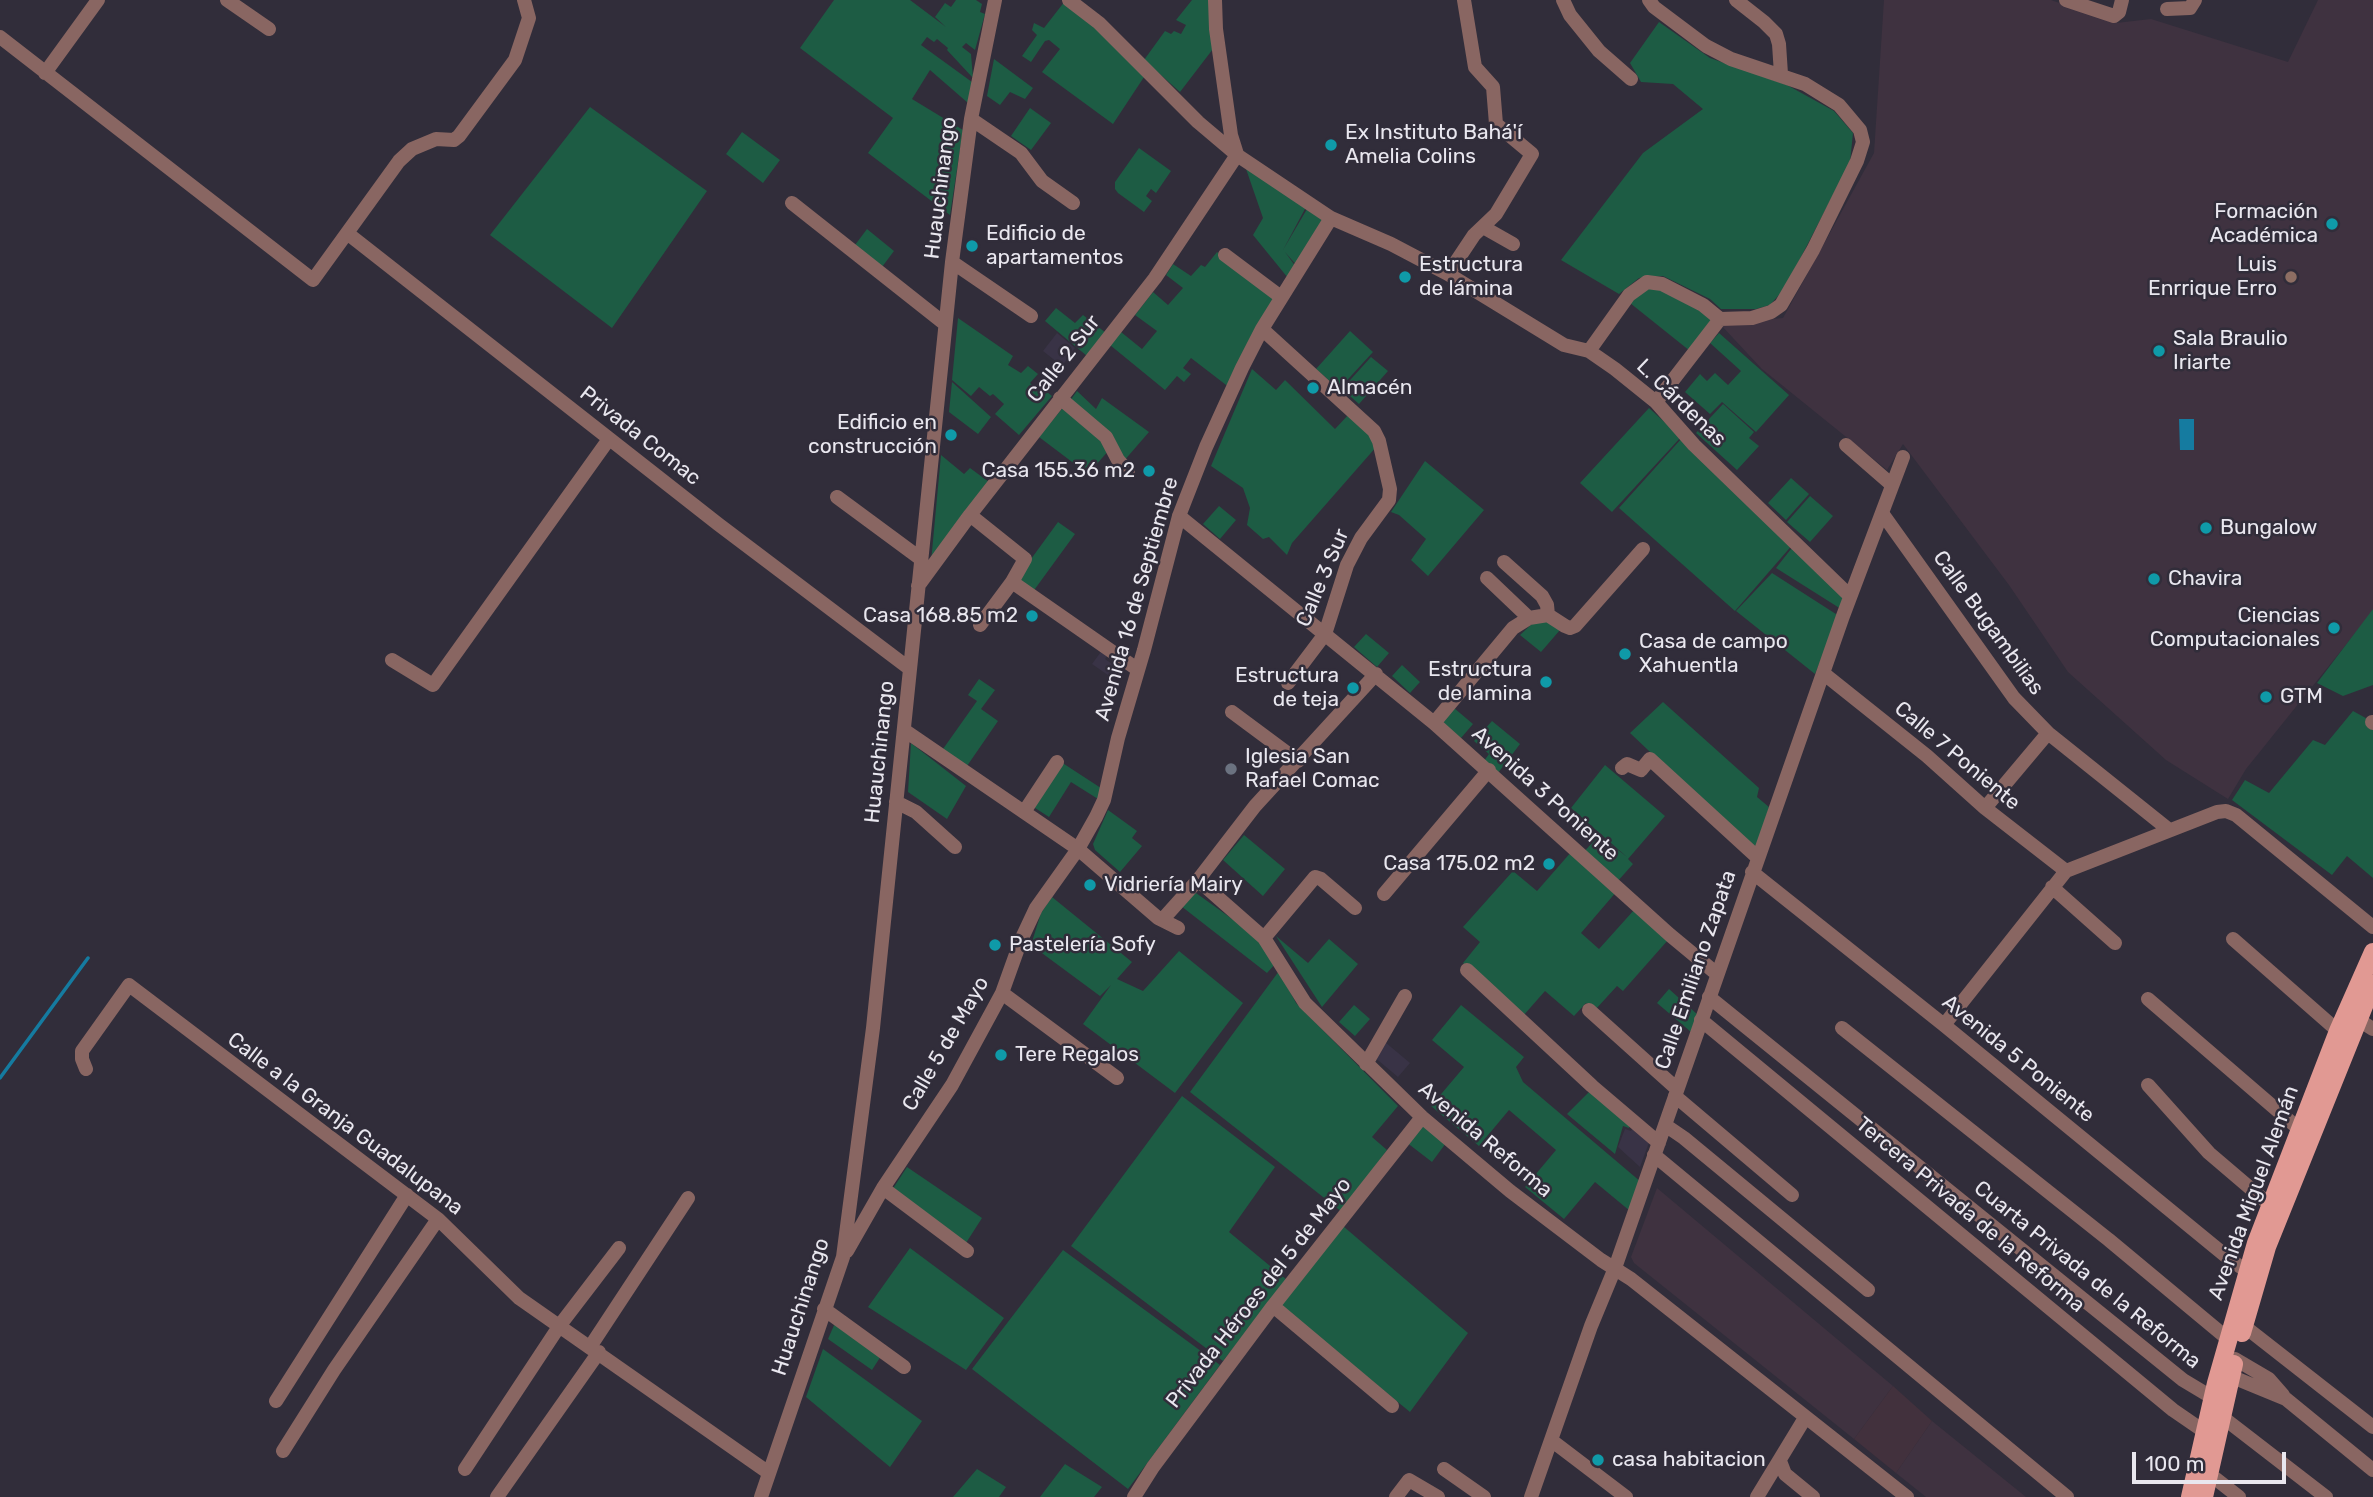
<!DOCTYPE html>
<meta charset="utf-8">
<style>
body{margin:0}
#map{position:relative;width:2373px;height:1497px;overflow:hidden;background:#312d3a;font-family:Rubik,sans-serif}
canvas{display:block}
.scale{position:absolute;left:2132px;top:1452px;width:154px;height:32px;box-sizing:border-box;border:4px solid #e9e7ef;border-top:0;padding-left:9px;font-size:21px;line-height:24px;white-space:nowrap;color:#e9e7ef;-webkit-text-stroke:5px #312d3a;paint-order:stroke}
</style>
<div id="map">
<canvas width="2373" height="1497"></canvas>
<div class="scale">100 m</div>
</div>
<script>
const c = document.querySelector('canvas').getContext('2d');
c.lineJoin = 'round';
function fillPath(path, color) { c.fillStyle = color; c.fill(path, 'evenodd'); }
const shape = rows => new Path2D(rows.map(r => 'M' + r).join(''));
function strokePath(path, color, width, dash) { c.strokeStyle = color; c.lineWidth = width; c.lineCap = dash ? 'butt' : 'round'; c.setLineDash(dash || []); c.stroke(path); }
function drawText(font, color, halo, rows, align = 'center') {
  c.font = font + ' Rubik,sans-serif'; c.lineWidth = 5; c.setLineDash([]); c.textBaseline = 'middle'; c.strokeStyle = halo; c.fillStyle = color; for (const [text, x, y, turn = 0] of rows) {
    c.save(); c.translate(x, y); c.rotate((+turn || 0) * Math.PI / 180); c.textAlign = isNaN(turn) ? turn : align; if (halo) c.strokeText(text, 0, 0); c.fillText(text, 0, 0); c.restore();
  }
}
fillPath(shape([
 [1057,333,1075,348,1062,366,1043,351],
 [1103,649,1109,653,1105,659,1122,671,1115,680,1092,664],
 [1385,1042,1410,1063,1398,1077,1373,1056],
 [1633,1126,1650,1140,1640,1167,1618,1147,1625,1129,1631,1131]
]), '#393346');
fillPath(shape([
 [1884,0,2051,0,2116,23,2151,19,2288,62,2318,0,2373,0,2373,611,2246,769,2228,799,2166,760,2068,672,2009,585,1903,444,1887,470,1762,369,1720,324,1783,318,1874,153],
 [1657,1188,1893,1386,1854,1439,1634,1263,1631,1257],
 [1932,1421,2026,1497,1926,1497,1896,1473]
]), '#3f3240');
fillPath(shape([
 [1893,1386,1932,1421,1896,1473,1854,1439]
]), '#42313d');
fillPath(shape([
 [834,0,910,0,946,27,935,17,945,3,951,7,956,0,976,0,982,4,980,12,985,14,975,50,966,43,962,47,971,54,973,78,947,50,948,48,937,39,934,42,927,37,921,45,972,82,968,103,930,70,912,99,963,130,950,215,868,153,893,118,800,48],
 [1192,0,1211,0,1216,45,1180,92,1144,60,1165,31,1171,34,1174,31,1181,34,1186,25,1176,20],
 [1065,1,1146,74,1113,124,1042,72,1060,49,1049,40,1045,41,1031,62,1022,56,1037,35,1032,30,1034,23,1044,28],
 [1659,22,1710,58,1787,85,1834,111,1853,133,1850,162,1785,288,1770,305,1756,309,1721,309,1710,299,1663,276,1639,278,1619,294,1561,260,1643,153,1703,109,1673,84,1641,82,1630,63],
 [994,59,1033,88,1025,99,1010,92,1000,105,987,96],
 [590,107,707,191,612,328,490,235],
 [1030,108,1051,123,1031,150,1011,136],
 [742,132,780,160,763,183,726,154],
 [1139,148,1171,171,1156,193,1151,189,1146,196,1152,201,1144,212,1118,193,1115,189,1115,182],
 [1245,166,1306,207,1283,250,1307,209,1326,220,1298,267,1285,252,1296,267,1288,278,1253,235,1263,218],
 [867,229,894,251,882,267,855,245],
 [1217,252,1277,297,1230,388,1191,358,1183,368,1191,374,1184,382,1177,376,1165,390,1110,345,1121,332,1142,349,1157,331,1135,315,1153,292,1168,305,1183,288,1166,275,1173,264,1191,276,1201,265,1205,267],
 [1648,284,1662,287,1715,319,1690,351,1630,303],
 [1056,308,1075,323,1083,315,1106,333,1087,356,1045,321],
 [958,318,1013,356,1008,365,1021,373,1028,366,1038,374,1030,383,1044,395,1047,392,1052,396,1019,435,995,414,1004,404,993,394,990,396,979,387,971,396,952,380],
 [1350,331,1373,352,1339,389,1316,369],
 [1719,333,1789,395,1756,432,1722,402,1710,414,1685,392,1700,374,1707,381,1715,373,1728,385,1741,371,1710,343],
 [1371,357,1388,371,1359,404,1342,389],
 [1252,369,1276,390,1285,380,1335,429,1350,413,1370,431,1377,446,1292,543,1287,555,1269,537,1263,539,1247,525,1250,508,1243,488,1211,466],
 [952,382,991,417,978,434,949,412],
 [1077,391,1096,409,1102,398,1149,432,1123,462,1069,402],
 [1723,404,1754,432,1749,438,1759,446,1737,470,1696,433],
 [1065,405,1110,449,1088,474,1039,437],
 [1649,408,1681,437,1612,512,1580,483],
 [1682,438,1794,543,1735,611,1619,508],
 [941,455,964,474,970,468,989,482,931,562],
 [1425,461,1484,510,1428,576,1411,560,1426,539,1399,515,1391,512],
 [1791,478,1809,494,1786,520,1768,503],
 [1810,496,1833,516,1810,542,1787,522],
 [1219,506,1236,520,1220,539,1203,524],
 [1058,522,1075,534,1032,593,1015,581],
 [1795,544,1847,595,1841,609,1776,568],
 [1772,573,1839,616,1815,674,1736,611],
 [2373,609,2373,685,2343,696,2317,683],
 [1545,620,1560,630,1541,652,1520,635,1534,622],
 [1366,634,1389,653,1377,667,1354,647],
 [1402,665,1420,682,1410,693,1392,676],
 [979,679,995,690,981,709,998,721,967,766,943,749,977,701,968,695],
 [1663,702,1759,788,1757,797,1769,807,1756,852,1630,733],
 [1454,708,1473,724,1461,738,1442,723],
 [2353,711,2373,722,2373,878,2347,856,2332,875,2232,800,2245,780,2269,793,2313,740,2325,745],
 [1492,721,1520,744,1498,773,1484,761,1489,754,1474,741],
 [911,743,966,786,947,819,908,792],
 [1061,762,1104,790,1098,799,1071,782,1049,817,1032,806],
 [1605,765,1665,816,1628,859,1633,864,1617,882,1583,853,1599,835,1627,857,1571,808],
 [1108,810,1137,831,1132,838,1142,846,1120,872,1095,850,1093,844],
 [1244,835,1285,869,1263,896,1223,860],
 [1572,851,1617,891,1581,933,1599,949,1634,910,1668,940,1623,991,1617,986,1595,1010,1586,1003,1574,1016,1545,991,1523,1016,1463,963,1480,942,1463,927,1513,871,1537,891],
 [1196,893,1260,939,1276,963,1267,973,1181,906],
 [1052,897,1132,962,1117,979,1143,991,1179,951,1243,1003,1175,1093,1083,1024,1111,985,1100,996,1031,945,1041,913],
 [1276,936,1308,963,1329,939,1358,964,1322,1007],
 [1279,971,1296,1003,1398,1106,1372,1137,1387,1150,1342,1212,1190,1092],
 [1669,989,1698,1015,1691,1032,1657,1003],
 [1354,1005,1370,1019,1355,1036,1339,1022],
 [1461,1005,1524,1057,1516,1067,1523,1082,1641,1182,1630,1211,1595,1182,1564,1219,1525,1187,1556,1150,1509,1110,1479,1146,1431,1106,1464,1067,1432,1040],
 [1591,1090,1630,1124,1629,1128,1623,1126,1615,1154,1567,1114],
 [1182,1096,1275,1167,1229,1232,1287,1280,1223,1361,1071,1246],
 [1422,1122,1446,1143,1432,1162,1406,1142],
 [907,1167,982,1218,966,1243,892,1190],
 [1343,1226,1468,1333,1410,1412,1280,1305],
 [910,1248,1004,1318,966,1370,868,1307],
 [1063,1250,1220,1365,1128,1489,972,1369],
 [835,1323,881,1356,872,1370,828,1339],
 [823,1349,922,1421,890,1467,806,1397],
 [1065,1464,1102,1487,1094,1497,1040,1497],
 [977,1469,1006,1487,999,1497,953,1497]
]), '#1d5c44');
fillPath(shape([
 [2179,419,2194,419,2194,450,2180,450]
]), '#157ba0');
strokePath(shape([
 [0,1078,88,958]
]), '#157ba0', 3.5);
strokePath(shape([
 [227,0,269,29],
 [1069,0,1099,23,1198,122,1237,155,1331,218,1391,244,1448,274,1564,345,1589,351,1615,369,1656,402,1694,445,1850,596],
 [1215,0,1216,29,1231,135,1237,154],
 [1563,0,1570,15,1599,51,1631,79],
 [1649,0,1654,7,1706,46,1731,59,1805,84,1839,105,1860,130,1863,142,1857,161,1813,250,1781,305,1771,312,1752,318,1720,319],
 [1736,0,1764,22,1776,34,1779,44,1781,74],
 [2066,0,2114,16,2119,12,2122,0],
 [2167,9,2190,8,2195,0],
 [0,37,313,280,399,161,412,149,436,139,454,140,459,136,515,60,529,18,524,0],
 [45,73,98,0],
 [971,119,1021,153,1042,181,1073,203],
 [792,203,945,324],
 [1483,227,1513,244],
 [347,233,718,524,910,669],
 [1225,255,1281,297],
 [952,262,1031,316],
 [1448,274,1474,235,1496,214,1532,154,1496,124,1493,87,1475,67,1464,0],
 [1262,329,1374,431,1379,441,1390,489,1389,500,1361,538,1347,565,1325,634,1288,683],
 [1589,351,1629,295,1647,282,1662,284,1703,305,1720,319,1656,402],
 [1060,398,1106,437,1118,460,1128,471],
 [1846,445,1892,485],
 [837,497,921,559],
 [1882,513,2014,698,2048,733,2168,829],
 [970,515,1025,559,1012,582,980,625],
 [1179,516,1434,723,1670,935,1717,974],
 [1504,562,1542,596,1547,605,1548,615],
 [1487,578,1529,618],
 [1012,582,1137,669],
 [918,586,970,515,1155,278,1237,155],
 [392,660,433,685,609,439],
 [1823,673,1927,756,1985,808,2066,871],
 [1232,712,1298,761],
 [2372,722,2373,723],
 [1434,723,1513,628,1529,618,1548,615,1565,626,1570,628,1575,626,1643,549],
 [904,730,1078,849,1158,918,1178,928],
 [1622,768,1627,764,1641,770,1650,759,1757,857],
 [896,802,916,812,955,847],
 [1985,808,2048,733],
 [1024,812,1057,762],
 [1752,872,1944,1025,2232,1261,2254,1276],
 [1198,880,1264,938,1305,1003,1422,1117,1510,1191,1601,1260,1631,1279,1907,1497],
 [2052,887,2115,943],
 [1384,894,1489,770],
 [1163,919,1198,880,1255,806,1376,674],
 [1264,938,1315,877,1321,879,1355,908],
 [2233,939,2338,1031],
 [1467,970,1592,1086,1659,1143],
 [1002,993,1117,1078],
 [1709,997,2183,1380,2213,1398],
 [2148,999,2299,1129],
 [1589,1010,1677,1089],
 [2351,1015,2373,1029],
 [1701,1020,2173,1410,2205,1432,2212,1434],
 [1944,1025,2066,871,2217,812,2226,811,2236,815,2373,927],
 [1842,1028,2109,1240,2228,1339],
 [1366,1064,1405,996],
 [86,1069,82,1059,82,1051,129,985,438,1219,519,1298,769,1473],
 [2148,1085,2209,1153,2270,1205],
 [1675,1096,1792,1195],
 [1665,1125,1684,1138,1868,1290],
 [1654,1155,2067,1497],
 [883,1188,967,1251],
 [847,1251,883,1188,952,1085,1002,993,1021,940,1036,908,1078,849,1096,817,1104,800,1118,738,1144,650,1179,516,1206,447,1242,368,1262,329,1331,218],
 [1273,1306,1392,1406],
 [824,1309,904,1367],
 [2244,1326,2373,1427],
 [590,1347,688,1198],
 [2235,1359,2269,1379,2283,1395],
 [2230,1376,2286,1399,2373,1470],
 [276,1401,407,1195],
 [2221,1416,2326,1497],
 [1551,1440,1626,1497],
 [283,1451,334,1370,438,1219],
 [1780,1461,1785,1474,1813,1497],
 [465,1469,560,1325,619,1248],
 [1444,1469,1484,1497],
 [2199,1472,2216,1479,2239,1497],
 [497,1497,599,1352],
 [761,1497,843,1257,873,1028,952,262,971,119,995,0],
 [1134,1497,1153,1467,1273,1306,1422,1117],
 [1396,1497,1409,1480,1438,1497],
 [1531,1497,1591,1326,1615,1268,1843,616,1903,457],
 [1757,1497,1805,1418]
]), '#896662', 14);
strokePath(shape([
 [2242,1333,2267,1247,2373,984],
 [2190,1497,2216,1383,2256,1243,2338,1031,2373,952],
 [2204,1497,2234,1364]
]), '#e19993', 18);
for (const [x, y, r, color] of [
 [1331,145,7,"#0f9aa8"],
 [2332,224,7,"#0f9aa8"],
 [972,246,7,"#0f9aa8"],
 [1405,277,7,"#0f9aa8"],
 [2291,277,7,"#8d6e63"],
 [2159,351,7,"#0f9aa8"],
 [1313,388,7,"#0f9aa8"],
 [951,435,7,"#0f9aa8"],
 [1149,471,7,"#0f9aa8"],
 [2206,528,7,"#0f9aa8"],
 [2154,579,7,"#0f9aa8"],
 [1032,616,7,"#0f9aa8"],
 [2334,628,7,"#0f9aa8"],
 [1625,654,7,"#0f9aa8"],
 [1546,682,7,"#0f9aa8"],
 [1353,688,7,"#0f9aa8"],
 [2266,697,7,"#0f9aa8"],
 [1231,769,7,"#6b7280"],
 [1549,864,7,"#0f9aa8"],
 [1090,885,7,"#0f9aa8"],
 [995,945,7,"#0f9aa8"],
 [1001,1055,7,"#0f9aa8"],
 [1598,1460,7,"#0f9aa8"]
]) { const dot = new Path2D(); dot.arc(x, y, r, 0, 2 * Math.PI); c.fillStyle = color; c.fill(dot); strokePath(dot, '#312d3a', 2.5); }
drawText('21px', '#e9e7ef', '#312d3a', [
 ["Ex Instituto Bahá'í",1345,133],
 ["Amelia Colins",1345,157],
 ["Formación",2318,212,"right"],
 ["Académica",2318,236,"right"],
 ["Edificio de",986,234],
 ["apartamentos",986,258],
 ["Estructura",1419,265],
 ["de lámina",1419,289],
 ["Luis",2277,265,"right"],
 ["Enrrique Erro",2277,289,"right"],
 ["Sala Braulio",2173,339],
 ["Iriarte",2173,363],
 ["Almacén",1327,388],
 ["Edificio en",937,423,"right"],
 ["construcción",937,447,"right"],
 ["Casa 155.36 m2",1135,471,"right"],
 ["Bungalow",2220,528],
 ["Chavira",2168,579],
 ["Casa 168.85 m2",1018,616,"right"],
 ["Ciencias",2320,616,"right"],
 ["Computacionales",2320,640,"right"],
 ["Casa de campo",1639,642],
 ["Xahuentla",1639,666],
 ["Estructura",1532,670,"right"],
 ["de lamina",1532,694,"right"],
 ["Estructura",1339,676,"right"],
 ["de teja",1339,700,"right"],
 ["GTM",2280,697],
 ["Iglesia San",1245,757],
 ["Rafael Comac",1245,781],
 ["Casa 175.02 m2",1535,864,"right"],
 ["Vidriería Mairy",1104,885],
 ["Pastelería Sofy",1009,945],
 ["Tere Regalos",1015,1055],
 ["casa habitacion",1612,1460]
], 'left');
drawText('21px', '#e9e7ef', '#312d3a', [
 ["Huauchinango",941,188,-83],
 ["Calle 2 Sur",1064,359,-52],
 ["L. Cárdenas",1681,403,44],
 ["Privada Comac",640,436,38],
 ["Calle 3 Sur",1323,578,-67],
 ["Avenida 16 de Septiembre",1137,599,-74],
 ["Calle Bugambilias",1988,623,54],
 ["Huauchinango",880,752,-84],
 ["Calle 7 Poniente",1957,756,40],
 ["Avenida 3 Poniente",1545,794,42],
 ["Calle Emiliano Zapata",1696,970,-71],
 ["Calle 5 de Mayo",946,1044,-60],
 ["Avenida 5 Poniente",2018,1059,39],
 ["Calle a la Granja Guadalupana",345,1124,37],
 ["Avenida Reforma",1485,1140,40],
 ["Avenida Miguel Alemán",2254,1193,-70],
 ["Tercera Privada de la Reforma",1970,1215,40],
 ["Cuarta Privada de la Reforma",2087,1275,39],
 ["Privada Héroes del 5 de Mayo",1259,1293,-52],
 ["Huauchinango",801,1307,-72]
]);
</script>
